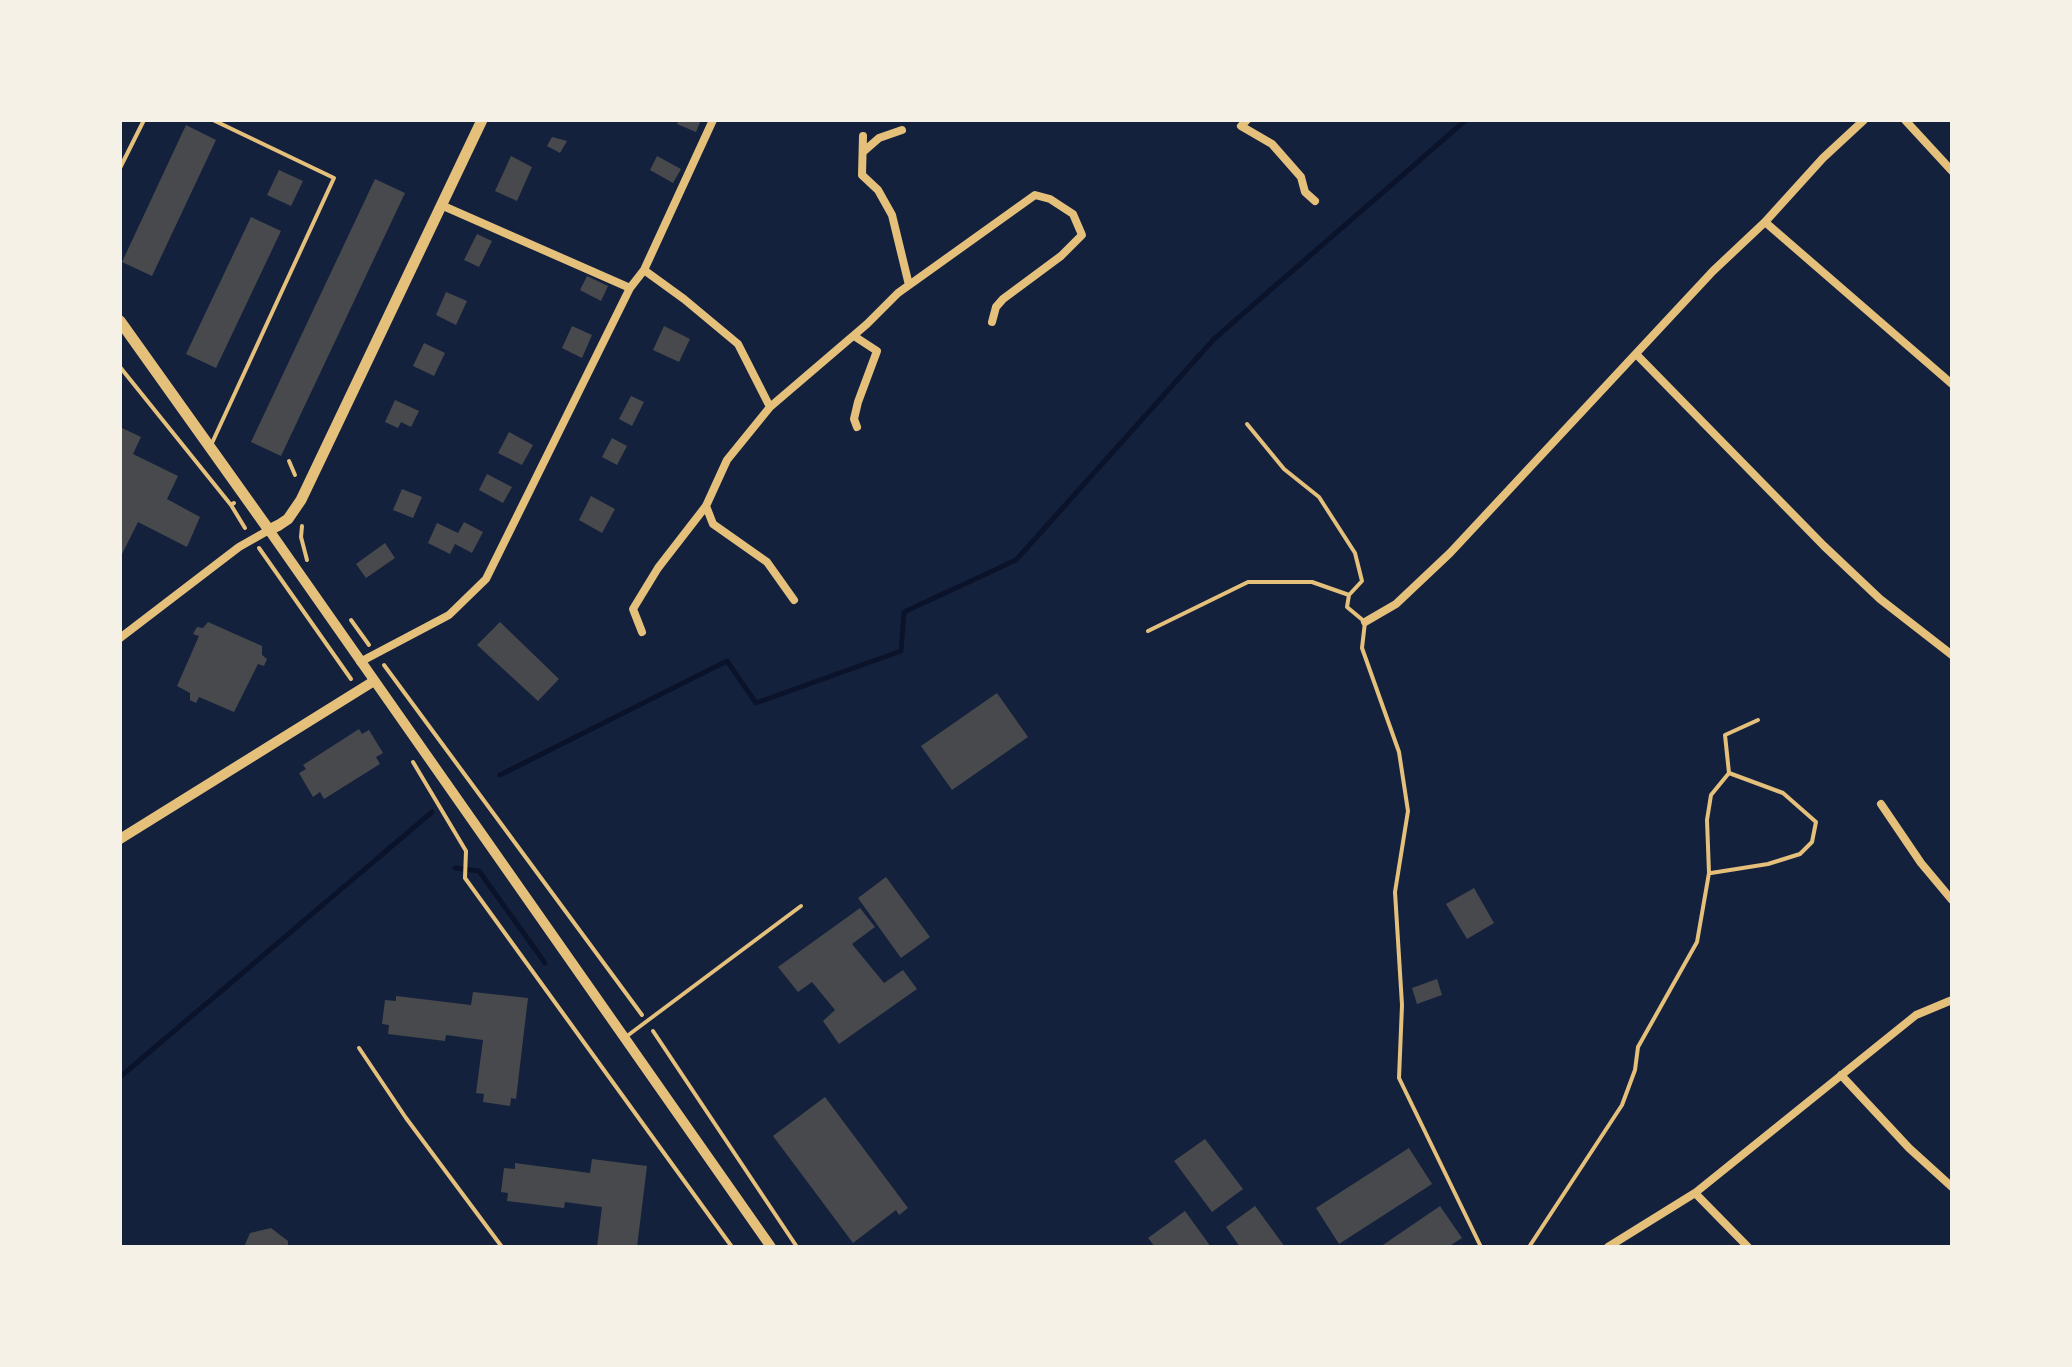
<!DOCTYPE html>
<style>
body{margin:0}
#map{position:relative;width:2072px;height:1367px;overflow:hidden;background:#14213d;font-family:Manrope,sans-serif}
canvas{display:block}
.frame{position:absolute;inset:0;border:122px solid #f6f1e7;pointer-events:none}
</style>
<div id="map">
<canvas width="2072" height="1367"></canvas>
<div class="frame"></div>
</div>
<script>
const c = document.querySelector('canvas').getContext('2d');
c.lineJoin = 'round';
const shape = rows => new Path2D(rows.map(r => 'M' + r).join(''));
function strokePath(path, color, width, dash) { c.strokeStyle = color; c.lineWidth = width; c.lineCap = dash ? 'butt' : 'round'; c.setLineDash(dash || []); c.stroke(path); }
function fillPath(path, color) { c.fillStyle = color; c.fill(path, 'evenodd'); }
strokePath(shape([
 [500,775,727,661,756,703,901,651,904,612,1016,560,1214,339,1466,120],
 [455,868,479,871,545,963],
 [120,1077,432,812]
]), '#0b132b', 5);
fillPath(shape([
 [679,120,701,120,696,132,677,124],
 [186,125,216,140,152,276,122,262],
 [552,137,567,141,560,153,547,146],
 [511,156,532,167,517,201,495,191],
 [657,156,681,169,673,183,650,170],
 [279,170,303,181,291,206,267,195],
 [375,179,405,193,281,456,251,442],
 [251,217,281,231,216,368,186,354],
 [477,234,492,241,479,267,464,260],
 [587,276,608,286,601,301,580,290],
 [446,292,467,301,456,325,436,315],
 [572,326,592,335,582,358,562,348],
 [664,326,690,339,679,362,653,350],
 [424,343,445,353,434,376,413,366],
 [631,396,644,402,632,426,619,419],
 [395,400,419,411,411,427,401,422,398,428,385,422],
 [120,427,141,437,133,454,178,476,167,499,200,517,187,547,138,522,120,558],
 [509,432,533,445,522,465,498,453],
 [612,438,627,446,617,465,602,457],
 [487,474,512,487,503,503,479,490],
 [402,489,422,497,413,518,393,510],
 [591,496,615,509,602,533,579,520],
 [464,522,483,532,472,553,455,544,450,554,428,543,437,523,458,533],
 [385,543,395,558,366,578,356,564],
 [208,622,262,646,262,655,267,659,264,666,258,664,234,712,199,697,196,703,190,700,190,693,177,686,199,636,193,634,197,627,203,628],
 [500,622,559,679,538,701,477,645],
 [997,693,1028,737,952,790,921,746],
 [359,729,362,734,369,730,383,753,376,757,380,764,324,799,320,792,313,797,299,773,306,769,303,765],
 [886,877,930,937,901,958,858,898],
 [1474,888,1494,923,1467,939,1446,904],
 [860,908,875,927,852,944,884,983,903,970,917,989,839,1044,823,1021,835,1010,812,982,798,992,778,967],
 [1437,979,1442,995,1417,1004,1412,988],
 [473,992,528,998,516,1099,511,1098,510,1106,483,1102,484,1094,476,1093,483,1040,446,1035,445,1041,388,1034,389,1025,382,1024,385,1000,396,1001,396,996,471,1005],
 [825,1097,908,1208,899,1215,896,1210,853,1243,773,1136],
 [1205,1139,1243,1189,1212,1212,1174,1161],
 [1409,1148,1432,1184,1339,1244,1316,1208],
 [592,1159,647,1166,637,1247,597,1247,602,1207,565,1202,564,1208,507,1201,508,1193,501,1192,504,1168,515,1169,515,1163,590,1173],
 [1255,1206,1285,1247,1240,1247,1226,1227],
 [1440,1206,1462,1238,1448,1247,1380,1247],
 [1185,1211,1211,1247,1155,1247,1148,1238],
 [271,1228,288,1241,288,1247,244,1247,250,1233]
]), '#48494c');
strokePath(shape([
 [120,367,231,505],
 [289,461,295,475],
 [234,503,231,505,245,528],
 [302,526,301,537,307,560],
 [259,548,351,679],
 [351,620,369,645],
 [384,665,642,1015],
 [413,762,466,851,465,878,732,1247],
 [653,1031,797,1247]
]), '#e5c07b', 4);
strokePath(shape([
 [120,168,144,120],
 [1247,424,1284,469,1319,497,1355,553,1362,581,1349,595],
 [212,443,334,178,213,120],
 [1148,631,1248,582,1312,582,1349,595,1347,607,1365,622,1362,648,1399,752,1408,811,1395,892,1402,1005,1399,1078,1481,1247],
 [1711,873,1768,864,1800,854,1812,842,1816,822,1783,793,1729,773],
 [627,1036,801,906],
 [359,1048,406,1118,502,1247],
 [1529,1247,1622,1105,1635,1070,1638,1047,1697,942,1709,873,1707,820,1711,795,1729,773,1725,735,1758,720]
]), '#e5c07b', 4);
strokePath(shape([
 [1247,120,1241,126,1272,144,1301,177,1305,192,1315,201],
 [1905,120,1952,171],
 [863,136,862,175,878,190,892,215,909,285],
 [863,152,879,138,902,130],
 [441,205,630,288],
 [1765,222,1952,384],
 [644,270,684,299,738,344,770,407],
 [854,336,877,351,858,402,854,419,857,427],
 [1636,354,1824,546,1880,599,1952,655],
 [706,506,713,524,767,562,794,600],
 [1365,622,1396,604,1450,553,1713,271,1765,222,1823,158,1864,120],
 [642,632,633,609,658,568,706,506,727,460,770,407,867,324,898,293,1035,195,1050,199,1073,214,1082,235,1061,256,1003,299,996,307,992,322],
 [120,638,239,547,269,530],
 [360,662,449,615,486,579,630,288,644,270,713,120],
 [1881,804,1921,863,1952,900],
 [1841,1075,1909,1148,1952,1187],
 [1695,1193,1748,1247],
 [1608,1247,1695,1193,1916,1015,1952,1000]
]), '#e5c07b', 8);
strokePath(shape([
 [269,530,771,1247],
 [120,839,374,681]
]), '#e5c07b', 10);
strokePath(shape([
 [120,321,269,530,279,525,288,519,301,500,482,120]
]), '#e5c07b', 11);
</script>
